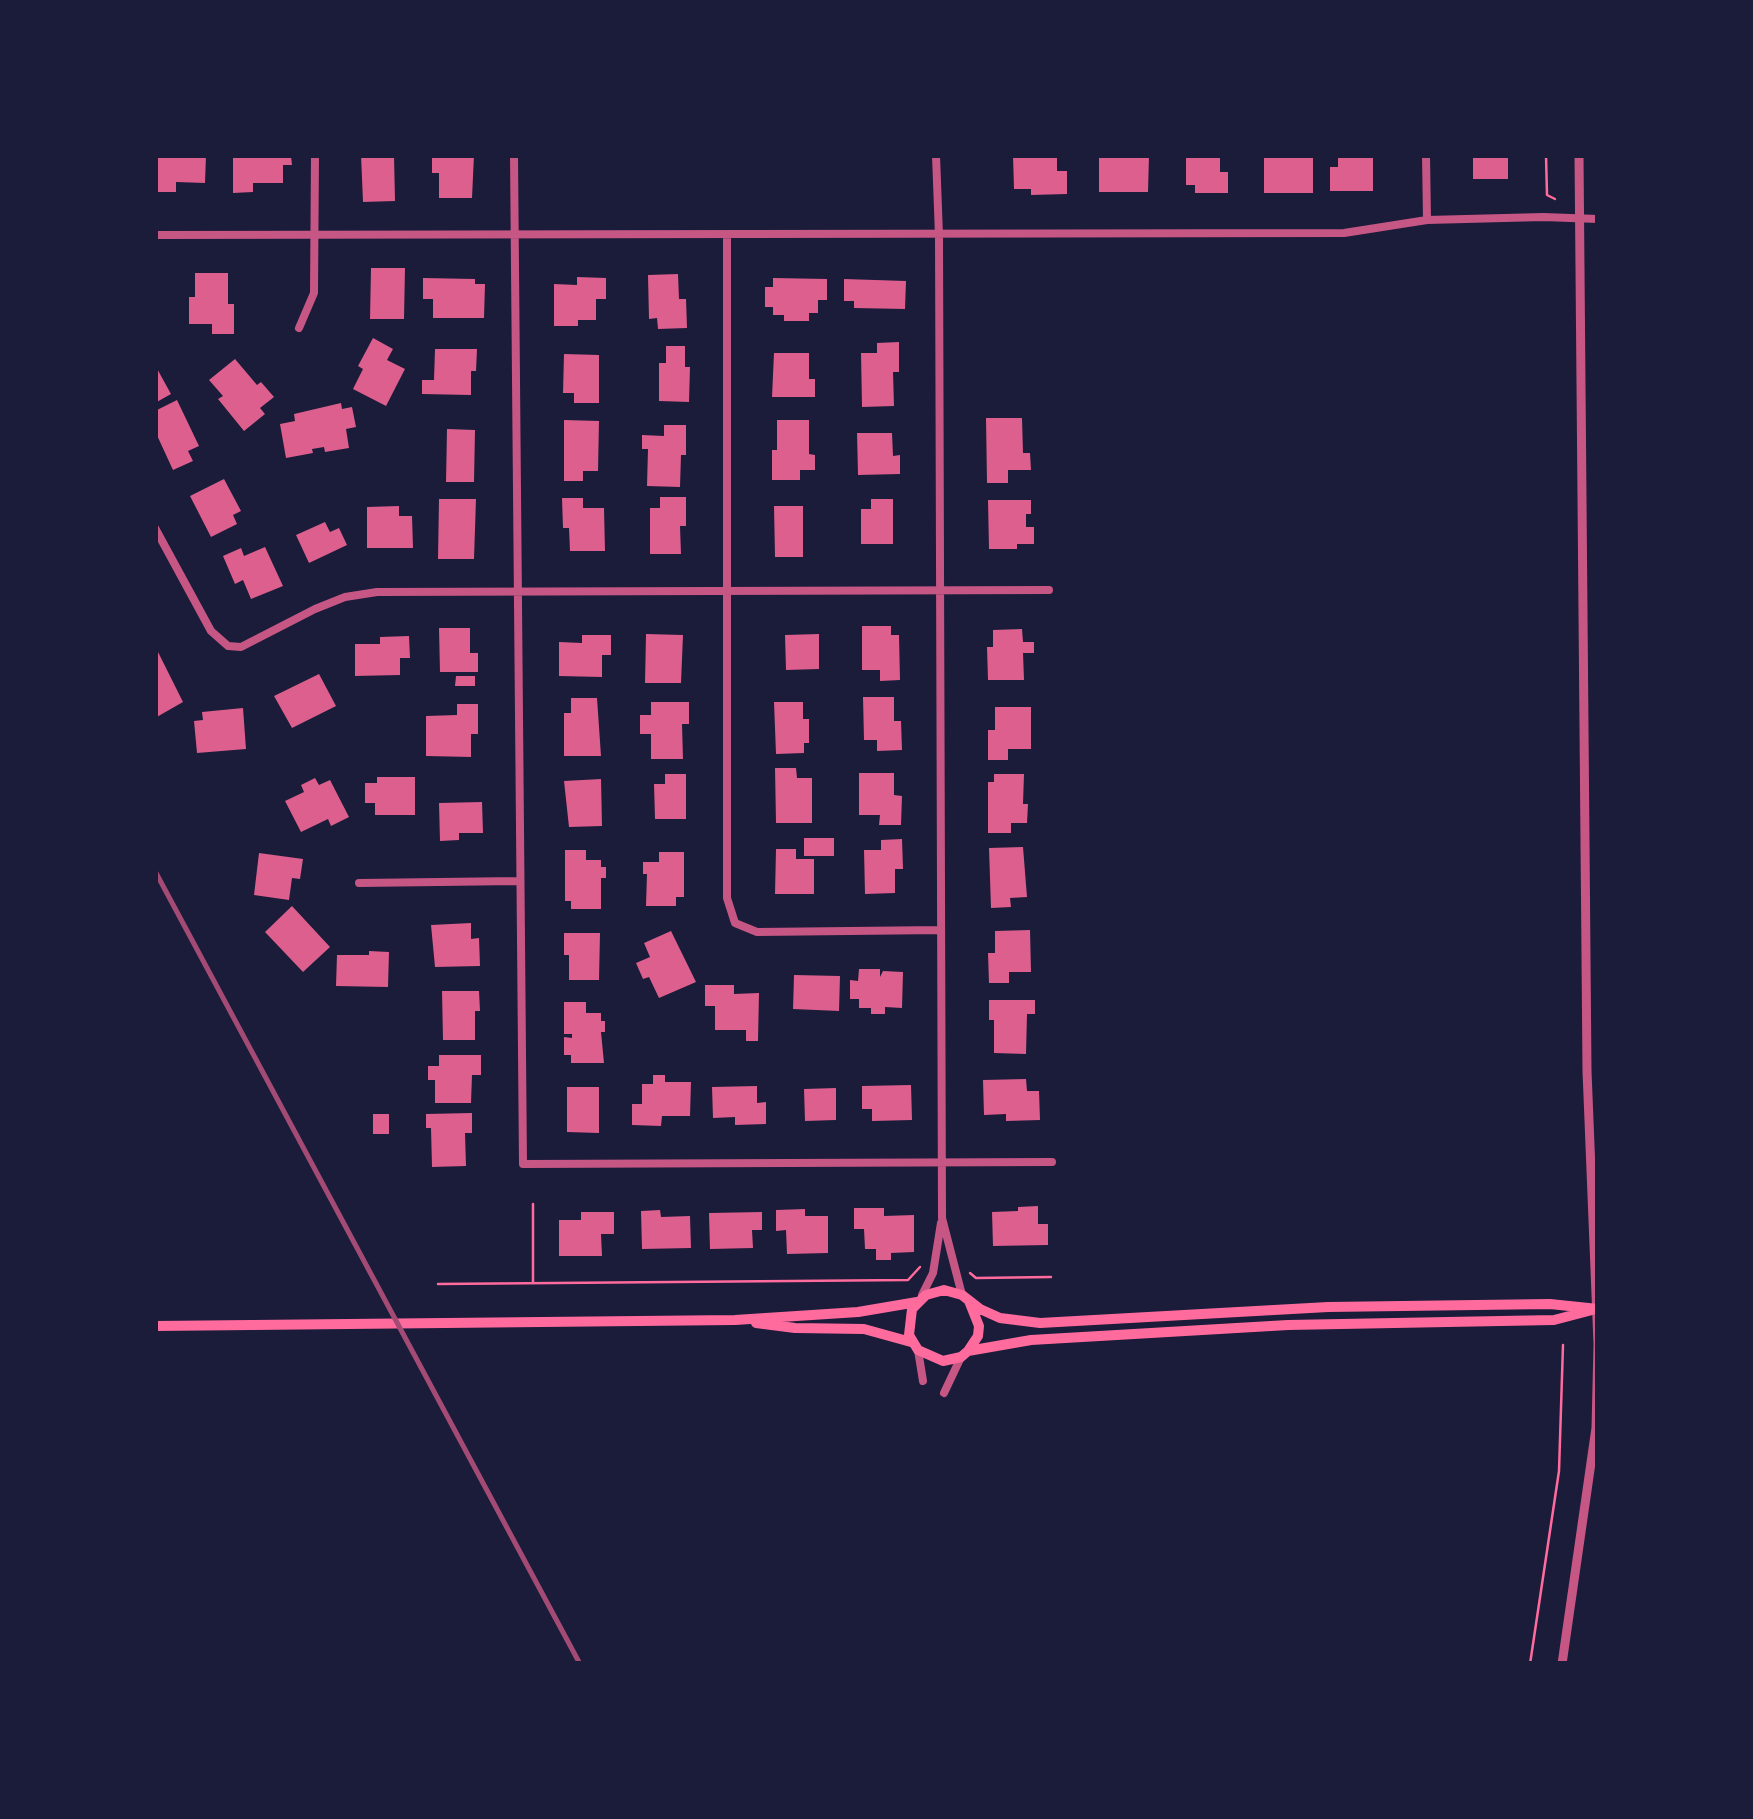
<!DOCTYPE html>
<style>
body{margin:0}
#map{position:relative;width:1753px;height:1819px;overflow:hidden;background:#1b1b3a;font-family:Quicksand,sans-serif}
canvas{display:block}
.frame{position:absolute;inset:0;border:158px solid #1b1b3a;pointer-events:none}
</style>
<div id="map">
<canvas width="1753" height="1819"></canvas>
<div class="frame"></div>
</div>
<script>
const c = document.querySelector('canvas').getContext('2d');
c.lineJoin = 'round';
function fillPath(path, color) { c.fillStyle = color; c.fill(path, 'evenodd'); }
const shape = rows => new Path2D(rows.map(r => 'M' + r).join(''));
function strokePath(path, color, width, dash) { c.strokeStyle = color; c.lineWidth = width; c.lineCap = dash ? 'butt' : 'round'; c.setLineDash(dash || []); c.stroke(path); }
fillPath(shape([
 [156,155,206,155,205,183,176,182,176,192,155,192],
 [233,155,291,156,292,165,283,165,283,183,253,183,253,192,233,193],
 [361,155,394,155,395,201,363,202],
 [474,155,472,198,439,198,439,173,432,173,432,157],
 [1013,155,1057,155,1057,171,1067,171,1067,194,1031,195,1031,189,1014,189],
 [1186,155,1220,157,1220,172,1228,172,1228,193,1195,193,1195,185,1186,185],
 [1299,155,1313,155,1313,193,1264,193,1264,158,1299,158],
 [1473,155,1508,155,1508,179,1473,179],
 [1099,156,1149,156,1148,192,1099,192],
 [1338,157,1373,158,1373,191,1330,191,1330,167,1338,167],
 [371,268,405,268,404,319,370,319],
 [195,273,228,273,228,304,234,304,234,334,212,334,212,324,189,324,189,297,195,297],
 [678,274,679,299,686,299,687,328,658,329,657,318,649,319,648,275],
 [577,277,606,278,606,299,596,299,596,320,578,320,578,326,554,326,554,284,577,285],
 [423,278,475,279,475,284,485,284,484,318,433,318,433,299,423,299],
 [773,278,827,279,827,300,818,300,818,313,809,313,809,321,784,321,784,315,773,315,773,307,765,307,765,287,773,287],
 [844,279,906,281,905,309,854,308,854,301,844,301],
 [373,338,393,349,387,360,405,369,386,406,353,389,363,369,358,366],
 [899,342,899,372,893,372,894,406,862,407,861,353,877,353,877,343],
 [666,346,685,346,685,367,690,367,689,402,659,401,659,363,666,363],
 [435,349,477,349,476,371,471,371,471,395,422,394,422,380,434,380],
 [774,353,809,353,809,379,815,379,815,397,772,397],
 [564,354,599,355,599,403,574,403,574,393,563,393],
 [235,359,257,385,261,382,274,397,260,408,265,414,244,431,218,399,223,396,209,380],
 [155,365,171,394,155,403],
 [177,400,199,446,188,451,193,461,173,470,155,431,155,411],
 [341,403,342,409,352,407,356,427,346,429,349,448,325,452,324,447,312,449,313,453,286,458,280,424,295,421,294,414],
 [986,418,1022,418,1023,453,1030,453,1031,470,1008,470,1008,483,987,483],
 [564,420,599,421,598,471,583,471,583,481,564,481],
 [777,420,809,420,809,454,815,455,815,470,800,470,800,480,772,480,772,450,777,450],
 [664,425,686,425,686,455,681,455,680,487,647,486,648,449,642,449,642,435,664,436],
 [447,429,475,430,474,482,446,482],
 [857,433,892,433,893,456,900,455,900,474,858,475],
 [224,479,241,511,233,515,237,524,211,537,190,496],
 [660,497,686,497,686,526,680,526,681,554,650,554,650,508,660,508],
 [562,498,583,498,583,508,604,508,605,551,570,551,569,528,563,528],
 [439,499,476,499,474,559,438,559],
 [871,499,893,499,893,544,861,544,861,509,871,509],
 [988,500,1031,500,1031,514,1026,514,1026,527,1034,527,1034,544,1017,544,1017,549,989,549],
 [399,506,399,516,412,516,413,548,367,548,367,507],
 [774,506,803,506,803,557,775,557],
 [325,522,330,532,339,528,347,545,309,563,296,535],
 [265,547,283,586,251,599,243,580,235,584,223,556,241,548,244,556],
 [862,626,891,626,891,635,899,635,900,680,880,681,880,670,862,670],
 [439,628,470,628,470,653,478,653,478,672,440,672],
 [1022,629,1023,642,1034,642,1034,653,1023,653,1024,680,988,680,987,647,993,647,993,630],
 [646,634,683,635,681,683,645,683],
 [819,634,819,669,786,670,785,635],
 [582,635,611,635,611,655,602,655,602,677,559,676,559,642,582,643],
 [409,636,410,658,400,658,400,675,355,676,355,644,380,644,380,637],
 [155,646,183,702,155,718],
 [319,674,336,706,292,728,274,696],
 [456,676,475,676,475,686,455,686],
 [863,697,894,697,894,721,901,721,902,750,877,751,877,740,864,740],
 [571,698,597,698,601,756,564,756,564,713,571,713],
 [651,702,689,702,689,724,682,724,683,759,651,759,651,734,640,734,640,715,651,715],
 [774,702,803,702,803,719,809,719,809,743,804,743,804,753,776,754],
 [457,704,478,704,478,734,471,734,471,757,426,756,426,716,457,715],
 [995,707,1031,707,1031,749,1008,749,1008,760,988,760,988,730,995,730],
 [243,708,246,749,197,753,194,721,203,720,202,712],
 [775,768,796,768,797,778,812,778,812,823,776,823],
 [859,773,894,773,894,795,902,796,901,825,879,825,880,815,859,815],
 [665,774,686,774,686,819,655,819,654,784,665,784],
 [994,774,1024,774,1023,804,1028,804,1027,823,1011,823,1011,833,988,833,988,782,994,782],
 [377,777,415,777,415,815,375,815,375,803,365,803,365,783,377,783],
 [315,778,319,785,330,780,349,817,331,826,328,819,301,832,285,801,304,792,301,785],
 [601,779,602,826,569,827,564,781],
 [482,802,483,833,459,833,459,840,440,841,439,803],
 [804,838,834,838,834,856,804,856],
 [902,839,903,869,895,869,895,893,865,894,864,850,881,850,881,840],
 [1023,847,1027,897,1010,898,1011,907,991,908,989,848],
 [776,849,796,849,796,859,814,859,814,894,775,894],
 [565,850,586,850,586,860,601,860,601,867,606,867,606,878,601,878,601,909,571,909,571,901,565,901],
 [659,852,684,852,684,897,676,897,676,906,646,906,647,874,643,874,643,862,659,862],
 [259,853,303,859,300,879,292,878,289,900,254,895],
 [292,906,330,947,303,972,265,932],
 [471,923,471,939,479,938,480,966,435,967,431,925],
 [1030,930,1031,972,1009,972,1009,983,989,983,988,953,995,953,995,931],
 [671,931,696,982,659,998,649,977,643,979,636,963,650,957,644,943],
 [564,933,600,933,599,980,569,980,569,955,564,955],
 [369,951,389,952,388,987,336,986,337,955,369,955],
 [859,969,880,969,880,977,883,971,903,972,902,1008,885,1007,885,1014,871,1014,871,1008,859,1008,859,999,850,999,850,980,858,981],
 [794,975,840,976,839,1011,793,1009],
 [705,985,734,985,734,994,759,993,758,1041,746,1041,746,1030,715,1030,715,1006,705,1006],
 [442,991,479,991,480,1011,475,1011,475,1040,443,1040],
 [989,1000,1035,1000,1035,1014,1027,1014,1026,1054,994,1053,994,1020,989,1020],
 [564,1002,586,1002,586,1013,601,1013,601,1021,605,1021,605,1032,601,1032,604,1063,571,1063,571,1055,564,1055,564,1037,572,1038,572,1034,564,1034],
 [439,1055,481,1055,481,1075,472,1075,471,1103,435,1103,435,1080,428,1080,428,1066,439,1066],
 [653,1075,665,1075,665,1082,691,1082,690,1116,662,1116,661,1126,632,1125,632,1104,642,1104,642,1084,653,1084],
 [1026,1079,1027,1091,1039,1091,1040,1120,1006,1121,1006,1114,984,1115,983,1080],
 [911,1085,912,1120,872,1121,872,1109,862,1109,862,1086],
 [757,1086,757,1103,766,1102,766,1124,735,1125,735,1117,713,1118,712,1087],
 [567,1087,599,1087,599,1133,567,1132],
 [836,1088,836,1120,805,1121,804,1089],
 [472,1113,472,1133,465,1133,466,1166,432,1167,431,1128,426,1128,426,1114],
 [373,1114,389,1114,389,1134,373,1134],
 [1038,1206,1038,1224,1048,1224,1048,1245,993,1246,992,1212,1018,1211,1018,1207],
 [854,1208,884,1208,884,1216,914,1215,914,1252,891,1253,891,1260,876,1260,876,1249,865,1249,864,1229,854,1229],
 [805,1209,805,1216,828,1216,828,1253,787,1254,786,1230,776,1231,776,1210],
 [660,1210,661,1217,690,1216,691,1248,642,1249,641,1211],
 [581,1212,614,1212,614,1234,601,1234,602,1256,559,1256,559,1220,581,1220],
 [762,1212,762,1230,752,1230,753,1248,710,1249,709,1213]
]), '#dd5f8e');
strokePath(shape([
 [1546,155,1547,195,1555,199],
 [970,1273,976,1278,1051,1277],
 [533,1282,533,1204],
 [438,1284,908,1280,920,1267],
 [1530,1664,1559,1471,1563,1345]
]), '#ff6b9d', 2.5);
strokePath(shape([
 [514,155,523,1164,1052,1162],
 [936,155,939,236,942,1218,962,1295],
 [1426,155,1427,220],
 [155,235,1344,233,1427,220,1543,217,1598,219],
 [727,236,727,898,735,923,757,932,941,930],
 [299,328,314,293,315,155],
 [155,528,211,631,228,646,241,647,315,609,345,597,377,592,1049,590],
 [359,883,518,881],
 [922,1295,933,1273,941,1223],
 [918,1350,923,1381],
 [944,1393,961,1357]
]), '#c65784', 8);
strokePath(shape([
 [1562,1664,1596,1428,1598,1344,1587,1071,1579,155]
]), '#c65784', 9);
strokePath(shape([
 [969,1301,979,1326,978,1336,968,1351,961,1357,943,1361,918,1350,909,1335,912,1309,926,1295,944,1290,962,1295,980,1309,1000,1318,1040,1323,1328,1307,1550,1304,1598,1309],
 [756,1323,795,1328,864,1329,911,1342],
 [155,1326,735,1320,858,1312,917,1302],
 [968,1351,1031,1340,1288,1325,1554,1320,1596,1309]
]), '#ff6b9d', 10);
strokePath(shape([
 [155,871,580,1664]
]), '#a44b75', 5);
</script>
